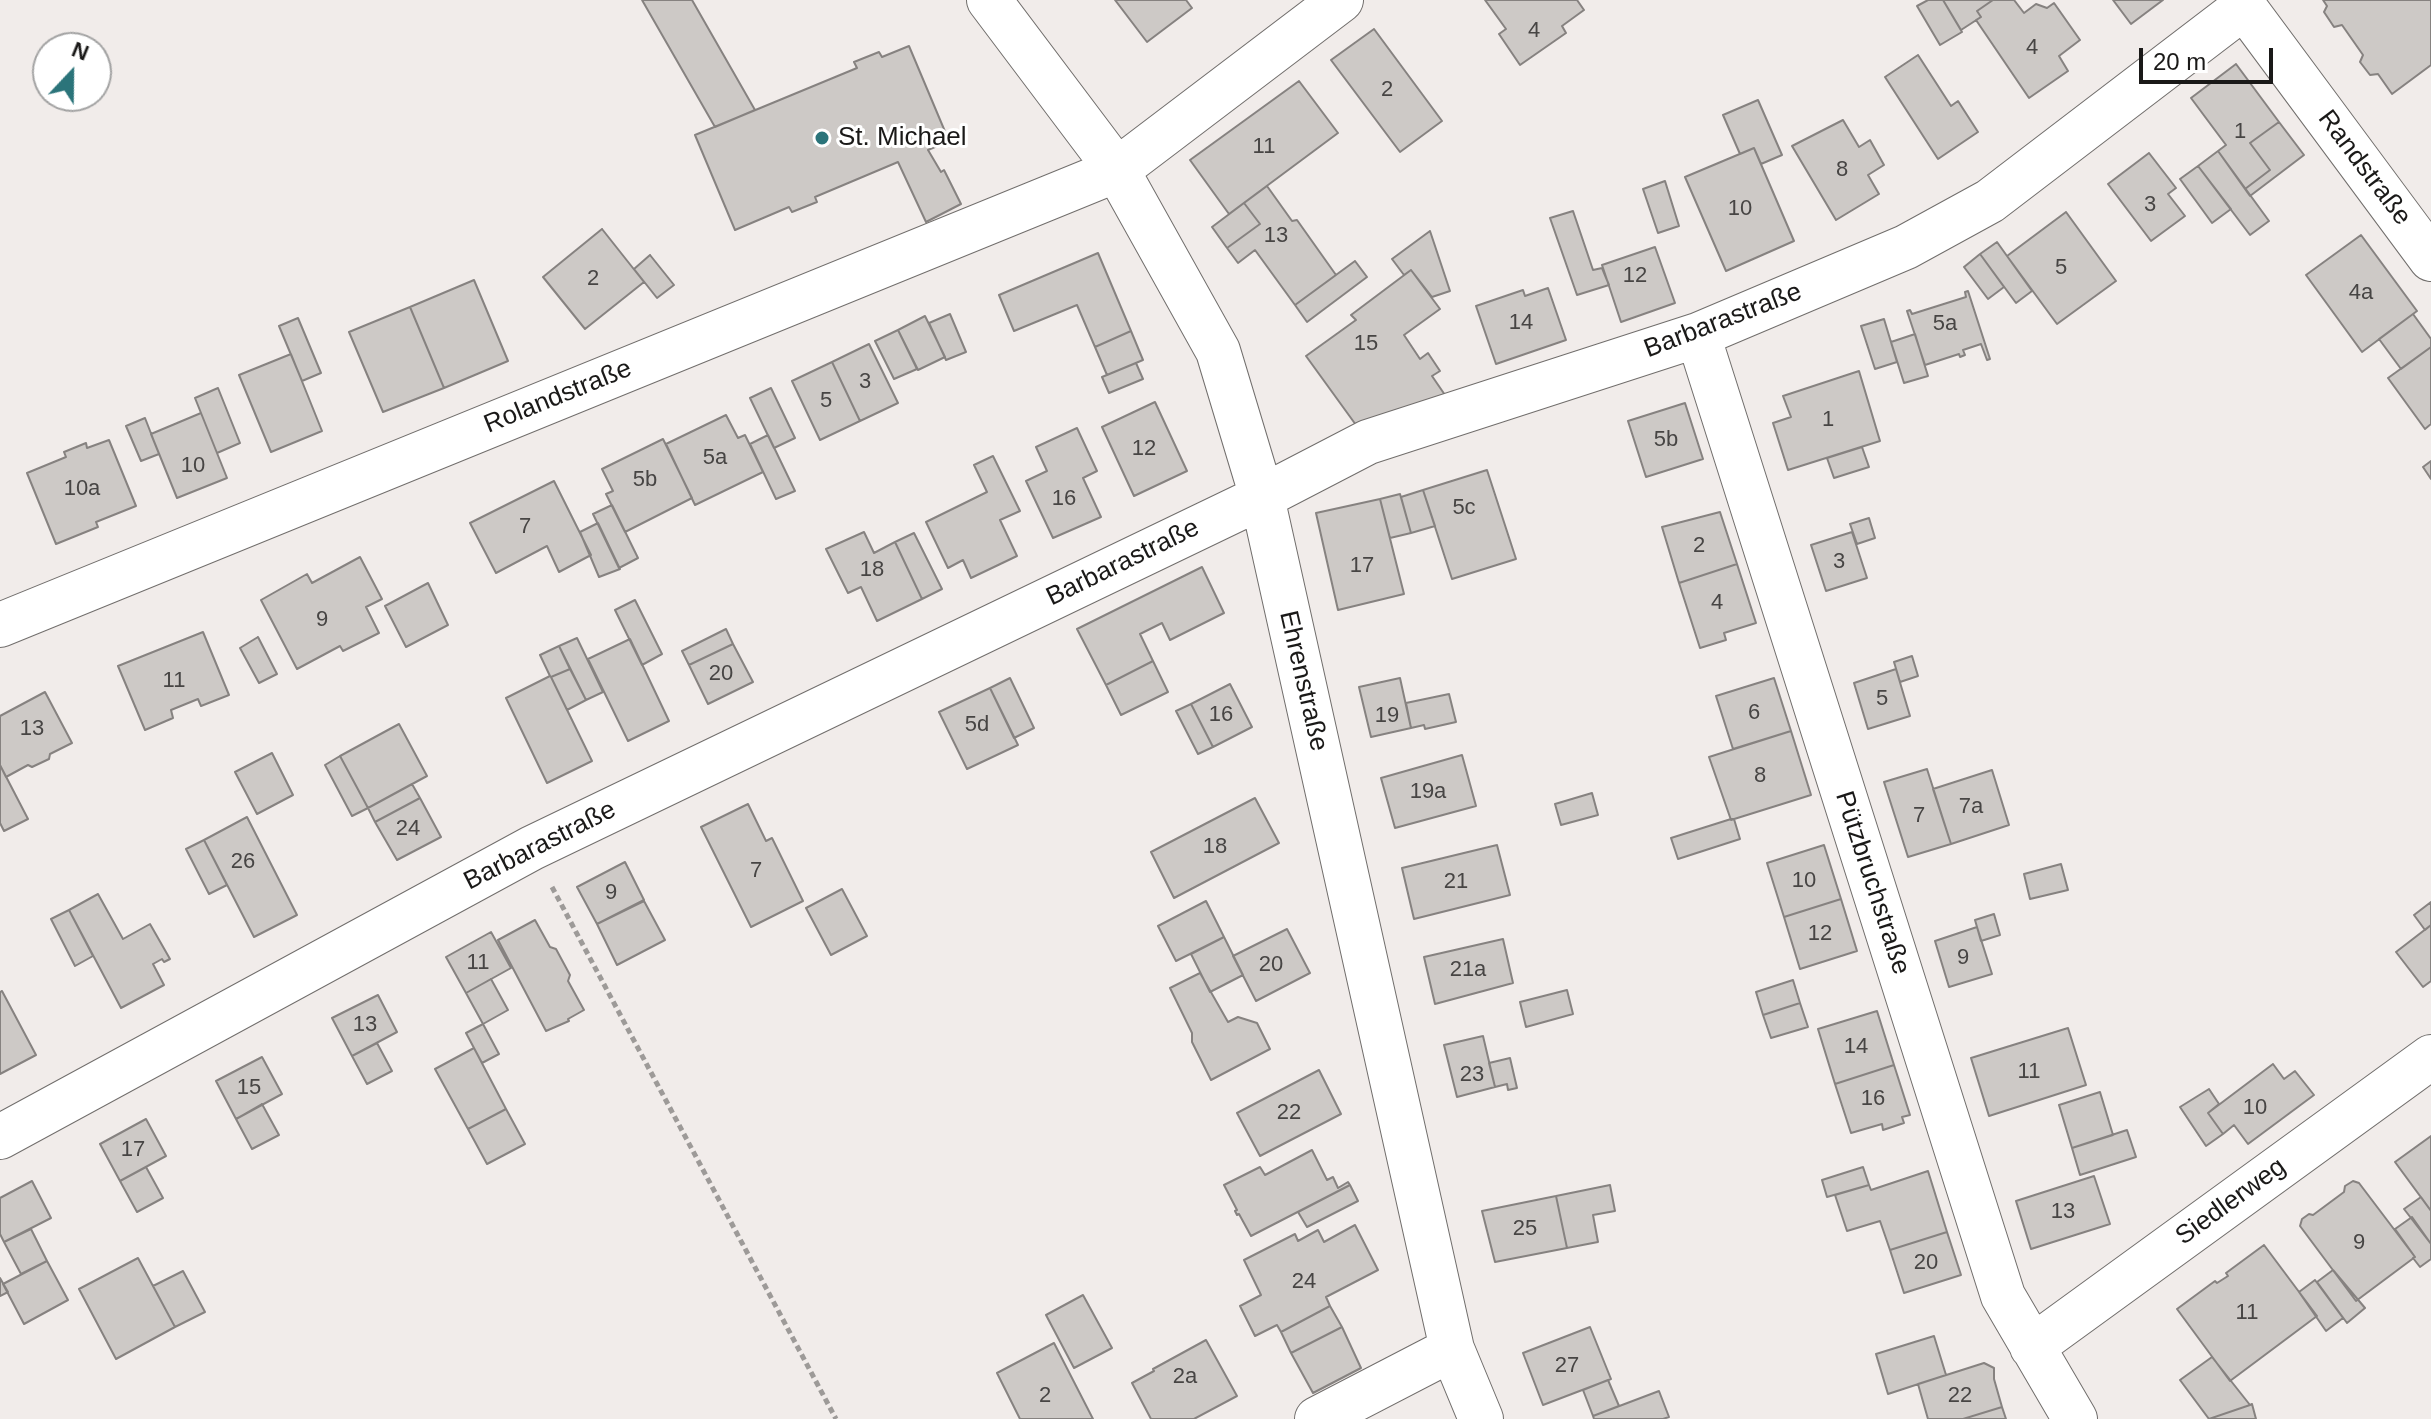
<!DOCTYPE html>
<meta charset="utf-8">
<style>
body{margin:0}
#map{position:relative;width:2431px;height:1419px;overflow:hidden;background:#f1ecea;font-family:Helvetica,sans-serif}
canvas{display:block}
.north{position:absolute;left:32px;top:32px;width:80px;height:80px;box-sizing:border-box;background:#fff;border:2px solid #a3a3a3;border-radius:50%;rotate:22deg;font-size:22px;font-weight:700;line-height:32px;text-align:center;color:#1a1918}
.north::after{content:'';display:block;margin:auto;width:28px;height:36px;background:#2b747a;clip-path:polygon(50% 0,100% 100%,50% 72%,0 100%)}
.scale{position:absolute;left:2139px;top:48px;width:134px;height:36px;box-sizing:border-box;border:4px solid #1a1918;border-top:0;padding-left:10px;font-size:24px;line-height:28px;white-space:nowrap;color:#1a1918;-webkit-text-stroke:6px #fff;paint-order:stroke}
</style>
<div id="map">
<canvas width="2431" height="1419"></canvas>
<div class="north">N</div>
<div class="scale">20 m</div>
</div>
<script>
const c = document.querySelector('canvas').getContext('2d');
c.lineJoin = 'round';
function fillPath(path, color) { c.fillStyle = color; c.fill(path, 'evenodd'); }
const shape = rows => new Path2D(rows.map(r => 'M' + r).join(''));
function strokePath(path, color, width, dash) { c.strokeStyle = color; c.lineWidth = width; c.lineCap = dash ? 'butt' : 'round'; c.setLineDash(dash || []); c.stroke(path); }
function drawText(font, color, halo, rows, align = 'center') {
  c.font = font + ' Helvetica,sans-serif'; c.lineWidth = 6; c.setLineDash([]); c.textBaseline = 'middle'; c.strokeStyle = halo; c.fillStyle = color; for (const [text, x, y, turn = 0] of rows) {
    c.save(); c.translate(x, y); c.rotate((+turn || 0) * Math.PI / 180); c.textAlign = isNaN(turn) ? turn : align; if (halo) c.strokeText(text, 0, 0); c.fillText(text, 0, 0); c.restore();
  }
}
const building = shape([
 [642,0,692,0,755,110,715,127,642,0],
 [1115,0,1186,0,1192,8,1147,42,1115,0],
 [1485,0,1577,0,1584,10,1562,26,1566,33,1520,65,1499,34,1506,29,1485,0],
 [1928,0,1943,0,1962,32,1940,45,1917,6,1928,0],
 [1943,0,1993,0,1977,11,1981,17,1961,30,1943,0],
 [1993,0,2014,0,2024,13,2036,4,2047,8,2054,3,2080,40,2059,56,2068,71,2029,98,1976,20,1981,17,1977,11,1993,0],
 [2113,0,2163,0,2131,24,2113,0],
 [2323,0,2431,0,2431,65,2392,94,2378,74,2370,75,2360,62,2363,55,2342,25,2334,27,2324,12,2327,6,2323,0],
 [1374,29,1442,121,1400,152,1331,60,1374,29],
 [909,46,949,141,928,150,941,172,944,170,961,204,926,222,898,162,815,197,817,202,792,212,789,207,735,230,695,135,857,68,854,62,879,52,882,57,909,46],
 [1918,55,1951,106,1958,101,1978,132,1938,159,1885,77,1918,55],
 [2236,64,2279,122,2250,143,2270,170,2245,189,2218,151,2226,145,2191,98,2236,64],
 [1299,81,1338,133,1229,214,1190,160,1299,81],
 [1758,100,1782,155,1761,164,1754,148,1740,154,1723,115,1758,100],
 [1843,120,1859,147,1870,140,1884,165,1868,175,1879,194,1836,220,1792,146,1843,120],
 [2279,122,2304,155,2250,196,2245,189,2270,170,2250,143,2279,122],
 [1754,148,1794,241,1726,271,1685,177,1754,148],
 [2218,151,2269,221,2250,235,2198,166,2218,151],
 [2149,153,2176,188,2168,194,2185,216,2151,241,2108,184,2149,153],
 [2198,166,2231,209,2212,223,2180,179,2198,166],
 [1665,181,1679,226,1658,233,1643,189,1665,181],
 [1267,186,1292,221,1297,220,1336,275,1295,305,1255,250,1238,263,1227,248,1260,224,1244,203,1267,186],
 [1244,203,1260,224,1227,248,1212,227,1244,203],
 [1573,211,1593,270,1602,268,1609,285,1577,295,1550,218,1573,211],
 [2066,212,2116,281,2057,324,2007,256,2066,212],
 [602,229,644,282,585,329,543,277,602,229],
 [1430,231,1450,291,1432,297,1411,270,1404,275,1392,259,1430,231],
 [2361,235,2417,311,2362,352,2306,275,2361,235],
 [1997,242,2032,291,2016,303,1980,254,1997,242],
 [1655,247,1675,303,1621,322,1602,265,1655,247],
 [1098,253,1131,331,1095,347,1077,305,1014,331,999,295,1098,253],
 [1980,254,2004,287,1988,299,1964,267,1980,254],
 [650,255,674,285,657,298,634,269,650,255],
 [1355,261,1367,277,1307,322,1295,305,1355,261],
 [1411,270,1440,309,1404,335,1420,359,1428,353,1440,371,1432,376,1445,395,1356,425,1306,356,1356,320,1351,315,1411,270],
 [474,280,508,361,444,388,410,307,474,280],
 [1548,288,1566,340,1496,364,1476,306,1523,290,1525,296,1548,288],
 [1968,291,1990,359,1987,360,1981,344,1963,350,1965,355,1960,357,1959,354,1925,365,1907,311,1910,310,1912,314,1966,297,1965,292,1968,291],
 [410,307,444,388,383,412,349,332,410,307],
 [950,314,966,352,946,360,929,323,950,314],
 [2413,314,2431,339,2431,347,2401,369,2379,339,2413,314],
 [925,316,945,357,918,370,898,330,925,316],
 [298,318,321,373,302,381,279,326,298,318],
 [1884,319,1897,362,1875,369,1861,326,1884,319],
 [898,330,917,369,894,379,875,341,898,330],
 [1131,331,1143,360,1107,375,1095,347,1131,331],
 [1915,334,1928,376,1904,383,1891,342,1915,334],
 [869,344,898,403,860,421,832,362,869,344],
 [2431,347,2431,424,2425,429,2388,378,2431,347],
 [291,354,322,431,271,452,239,375,291,354],
 [832,362,860,421,820,440,792,381,832,362],
 [1136,363,1143,379,1109,393,1102,377,1136,363],
 [1859,371,1880,441,1788,470,1773,423,1791,417,1783,396,1859,371],
 [218,388,240,443,217,453,195,398,218,388],
 [771,388,795,438,774,448,750,398,771,388],
 [1155,402,1187,471,1134,496,1102,427,1155,402],
 [1685,403,1703,459,1646,477,1628,421,1685,403],
 [201,413,227,478,177,498,151,434,201,413],
 [726,415,738,438,745,435,763,472,695,505,666,444,726,415],
 [145,418,159,454,141,461,126,426,145,418],
 [1077,428,1097,471,1083,478,1101,517,1053,538,1026,481,1047,471,1036,447,1077,428],
 [768,435,795,491,776,499,750,444,768,435],
 [663,439,692,498,625,532,606,494,613,491,602,469,663,439],
 [109,440,136,506,96,522,98,527,56,544,27,473,66,457,64,452,86,443,87,448,109,440],
 [1862,447,1869,467,1834,478,1827,458,1862,447],
 [993,456,1020,511,1000,520,1017,556,971,578,963,560,948,568,926,522,987,492,974,465,993,456],
 [2431,461,2431,479,2423,467,2431,461],
 [1487,470,1516,559,1452,579,1423,490,1487,470],
 [554,481,591,555,559,572,547,546,496,573,470,523,554,481],
 [1423,490,1435,526,1411,533,1401,497,1423,490],
 [1400,494,1411,533,1390,538,1380,499,1400,494],
 [1380,499,1404,594,1338,610,1316,513,1380,499],
 [612,505,638,558,619,568,593,514,612,505],
 [1720,512,1737,564,1679,583,1662,527,1720,512],
 [1869,518,1875,538,1857,544,1850,524,1869,518],
 [598,523,620,569,599,577,580,532,598,523],
 [864,532,874,553,895,542,922,599,877,621,861,587,848,593,826,549,864,532],
 [1852,532,1867,578,1826,591,1811,545,1852,532],
 [914,533,942,589,922,599,895,542,914,533],
 [360,557,382,599,366,607,379,633,343,651,340,646,297,669,261,600,307,574,312,583,360,557],
 [1737,564,1756,623,1724,633,1726,640,1700,648,1679,583,1737,564],
 [1202,567,1224,613,1170,640,1162,623,1140,634,1153,661,1106,685,1077,629,1202,567],
 [428,583,448,625,406,647,385,606,428,583],
 [635,600,662,654,642,665,615,610,635,600],
 [726,629,733,644,689,665,682,651,726,629],
 [203,632,229,695,201,706,198,699,171,710,173,718,145,730,118,666,203,632],
 [258,637,277,674,259,683,240,648,258,637],
 [577,638,603,692,586,700,559,646,577,638],
 [630,639,669,721,628,741,588,659,630,639],
 [733,644,753,682,708,704,689,665,733,644],
 [559,646,570,669,551,677,592,761,547,783,506,698,550,676,540,655,559,646],
 [1912,656,1918,676,1900,682,1894,662,1912,656],
 [1153,661,1168,692,1121,715,1106,685,1153,661],
 [570,669,586,700,567,710,551,677,570,669],
 [1896,669,1910,716,1868,729,1854,683,1896,669],
 [1010,678,1034,728,1014,738,990,688,1010,678],
 [1400,678,1411,728,1371,737,1359,687,1400,678],
 [1774,678,1791,731,1733,749,1716,696,1774,678],
 [1230,684,1252,727,1213,747,1191,704,1230,684],
 [990,688,1018,745,967,769,939,712,990,688],
 [45,692,72,743,50,754,49,759,32,767,28,765,6,777,0,765,0,716,45,692],
 [1449,694,1456,722,1425,729,1424,725,1411,728,1406,703,1449,694],
 [1191,704,1213,747,1198,754,1176,711,1191,704],
 [399,724,427,776,368,808,340,756,399,724],
 [1791,731,1811,795,1731,820,1709,757,1791,731],
 [272,753,293,795,257,814,235,772,272,753],
 [1462,755,1476,806,1395,828,1381,778,1462,755],
 [340,756,368,808,352,816,325,765,340,756],
 [0,765,28,819,4,831,0,823,0,765],
 [1927,769,1951,844,1908,857,1884,782,1927,769],
 [1992,770,2009,825,1951,844,1933,789,1992,770],
 [412,784,420,798,375,822,368,808,412,784],
 [1592,793,1598,815,1561,825,1555,804,1592,793],
 [420,798,441,837,397,860,375,822,420,798],
 [1255,798,1279,843,1174,898,1151,852,1255,798],
 [748,804,766,841,772,838,803,901,751,927,701,827,748,804],
 [247,817,297,915,254,937,204,840,247,817],
 [1731,819,1734,819,1740,839,1678,859,1671,838,1731,819],
 [204,840,227,885,209,894,186,849,204,840],
 [1497,845,1510,895,1414,919,1402,868,1497,845],
 [1824,845,1841,899,1784,917,1767,863,1824,845],
 [625,862,644,900,597,924,577,887,625,862],
 [2061,864,2068,890,2030,899,2024,874,2061,864],
 [842,889,867,936,831,955,806,908,842,889],
 [98,894,123,939,150,924,170,959,164,962,162,959,153,964,164,985,121,1008,69,910,98,894],
 [1841,899,1857,951,1800,969,1784,917,1841,899],
 [644,901,665,940,617,965,597,924,644,901],
 [1206,901,1224,937,1176,961,1158,926,1206,901],
 [2431,902,2431,925,2425,930,2414,915,2431,902],
 [69,910,93,956,75,966,51,919,69,910],
 [1994,914,2000,935,1981,941,1975,920,1994,914],
 [535,920,550,947,556,949,570,975,568,981,584,1010,568,1019,569,1021,546,1031,498,940,535,920],
 [2431,925,2431,981,2423,987,2396,952,2431,925],
 [1977,927,1992,974,1949,987,1935,941,1977,927],
 [1287,929,1310,973,1256,1001,1233,956,1287,929],
 [491,932,511,968,466,993,446,957,491,932],
 [1224,937,1243,975,1210,992,1191,954,1224,937],
 [1503,939,1513,983,1435,1004,1424,957,1503,939],
 [1200,973,1228,1022,1238,1017,1257,1023,1270,1049,1211,1080,1192,1042,1192,1033,1170,988,1200,973],
 [491,979,508,1010,483,1024,466,993,491,979],
 [1793,980,1800,1003,1763,1015,1756,992,1793,980],
 [1567,990,1573,1014,1526,1027,1520,1002,1567,990],
 [2,991,36,1055,0,1074,0,992,2,991],
 [378,995,397,1032,352,1056,332,1018,378,995],
 [1800,1003,1808,1027,1771,1038,1763,1015,1800,1003],
 [1877,1011,1894,1065,1835,1084,1818,1029,1877,1011],
 [483,1024,499,1054,482,1063,466,1033,483,1024],
 [2068,1028,2086,1085,1989,1116,1971,1058,2068,1028],
 [1483,1036,1495,1087,1457,1097,1444,1045,1483,1036],
 [377,1043,392,1071,367,1084,352,1056,377,1043],
 [474,1048,506,1109,468,1129,435,1069,474,1048],
 [262,1057,282,1094,236,1119,216,1081,262,1057],
 [1510,1058,1517,1088,1508,1090,1507,1084,1495,1087,1489,1063,1510,1058],
 [2273,1064,2284,1079,2295,1071,2314,1095,2248,1144,2234,1125,2223,1134,2208,1113,2273,1064],
 [1894,1065,1910,1115,1902,1117,1904,1123,1883,1130,1882,1124,1851,1133,1835,1084,1894,1065],
 [1319,1070,1341,1114,1260,1156,1237,1113,1319,1070],
 [2209,1089,2219,1104,2208,1113,2223,1134,2206,1146,2180,1107,2209,1089],
 [2100,1092,2113,1135,2072,1148,2059,1105,2100,1092],
 [262,1104,279,1135,252,1149,236,1119,262,1104],
 [506,1109,525,1144,487,1164,468,1129,506,1109],
 [146,1119,166,1156,120,1181,100,1144,146,1119],
 [2127,1130,2136,1157,2080,1175,2072,1148,2127,1130],
 [2431,1136,2431,1211,2395,1162,2431,1136],
 [1312,1150,1327,1180,1333,1177,1338,1188,1348,1182,1350,1185,1251,1236,1239,1214,1237,1215,1235,1211,1237,1210,1224,1185,1260,1167,1265,1175,1312,1150],
 [146,1167,163,1198,137,1212,120,1181,146,1167],
 [1863,1167,1869,1185,1827,1197,1822,1180,1863,1167],
 [1928,1171,1947,1232,1890,1250,1880,1221,1847,1231,1835,1195,1869,1185,1871,1190,1928,1171],
 [2094,1176,2110,1224,2031,1249,2016,1201,2094,1176],
 [32,1181,51,1218,4,1242,0,1234,0,1198,32,1181],
 [2353,1181,2359,1183,2415,1257,2356,1301,2300,1226,2302,1219,2309,1214,2313,1215,2344,1192,2345,1186,2353,1181],
 [1350,1185,1358,1201,1307,1227,1298,1212,1350,1185],
 [1610,1185,1615,1211,1593,1215,1598,1242,1567,1248,1556,1196,1610,1185],
 [1556,1196,1567,1248,1495,1262,1482,1211,1556,1196],
 [2421,1197,2431,1211,2431,1244,2404,1209,2421,1197],
 [2412,1217,2431,1244,2431,1259,2420,1267,2413,1258,2415,1257,2395,1229,2412,1217],
 [1355,1225,1378,1270,1326,1297,1330,1306,1281,1332,1277,1325,1255,1336,1240,1306,1261,1295,1244,1260,1295,1234,1298,1241,1318,1230,1324,1242,1355,1225],
 [31,1229,47,1261,21,1274,4,1242,31,1229],
 [1947,1232,1961,1275,1904,1293,1890,1250,1947,1232],
 [2264,1245,2317,1316,2230,1381,2177,1309,2215,1281,2217,1283,2228,1276,2226,1273,2264,1245],
 [138,1258,175,1327,116,1359,79,1289,138,1258],
 [47,1261,68,1300,24,1324,3,1284,47,1261],
 [2333,1270,2365,1308,2347,1323,2317,1282,2333,1270],
 [183,1271,205,1312,175,1327,153,1286,183,1271],
 [0,1278,8,1292,0,1296,0,1278],
 [2315,1280,2343,1318,2326,1331,2299,1292,2315,1280],
 [1083,1295,1112,1348,1074,1368,1046,1315,1083,1295],
 [1330,1306,1342,1327,1291,1353,1281,1332,1330,1306],
 [1342,1327,1361,1368,1313,1393,1291,1353,1342,1327],
 [1590,1327,1611,1379,1543,1405,1523,1353,1590,1327],
 [1934,1336,1946,1375,1888,1394,1876,1354,1934,1336],
 [1206,1340,1237,1396,1194,1419,1151,1419,1132,1383,1154,1371,1153,1369,1206,1340],
 [1054,1343,1093,1419,1020,1419,997,1373,1054,1343],
 [2212,1357,2250,1405,2209,1419,2180,1380,2212,1357],
 [1984,1363,1994,1368,1994,1379,2002,1407,1963,1419,1928,1419,1918,1384,1984,1363],
 [1608,1380,1619,1406,1593,1416,1583,1390,1608,1380],
 [1659,1391,1669,1417,1663,1419,1594,1419,1593,1416,1659,1391],
 [2252,1404,2256,1419,2209,1419,2250,1405,2252,1404],
 [2002,1407,2006,1419,1963,1419,2002,1407]
]);
fillPath(building, '#cdc9c6');
strokePath(building, '#868280', 2);
const minor = shape([
 [989,0,1117,170,1218,351,1262,497,1452,1349,1481,1419],
 [2239,0,2431,259],
 [1698,335,2003,1296,2075,1419],
 [0,625,1117,170,1341,0],
 [0,1137,532,848,1262,497,1368,442,1698,335,1906,247,1990,201,2244,7],
 [2032,1347,2431,1057],
 [1317,1419,1452,1349]
]);
strokePath(minor, '#716e6c', 46);
strokePath(shape([
 [552,887,836,1419]
]), '#9d9a98', 5, [6, 4]);
strokePath(minor, '#fff', 44);
for (const [x, y, r, color] of [
 [822,138,8,"#2b747a"]
]) { const dot = new Path2D(); dot.arc(x, y, r, 0, 2 * Math.PI); c.fillStyle = color; c.fill(dot); strokePath(dot, '#fff', 3); }
drawText('22px', '#474544', null, [
 ["4",1534,31],
 ["4",2032,48],
 ["2",1387,90],
 ["1",2240,132],
 ["11",1264,147],
 ["8",1842,170],
 ["3",2150,205],
 ["10",1740,209],
 ["13",1276,236],
 ["5",2061,268],
 ["12",1635,276],
 ["2",593,279],
 ["4a",2361,293],
 ["14",1521,323],
 ["5a",1945,324],
 ["15",1366,344],
 ["3",865,382],
 ["5",826,401],
 ["1",1828,420],
 ["5b",1666,440],
 ["12",1144,449],
 ["5a",715,458],
 ["10",193,466],
 ["5b",645,480],
 ["10a",82,489],
 ["16",1064,499],
 ["5c",1464,508],
 ["7",525,527],
 ["2",1699,546],
 ["3",1839,562],
 ["17",1362,566],
 ["18",872,570],
 ["4",1717,603],
 ["9",322,620],
 ["20",721,674],
 ["11",174,681],
 ["5",1882,699],
 ["6",1754,713],
 ["16",1221,715],
 ["19",1387,716],
 ["5d",977,725],
 ["13",32,729],
 ["8",1760,776],
 ["19a",1428,792],
 ["7a",1971,807],
 ["7",1919,816],
 ["24",408,829],
 ["18",1215,847],
 ["26",243,862],
 ["7",756,871],
 ["10",1804,881],
 ["21",1456,882],
 ["9",611,893],
 ["12",1820,934],
 ["9",1963,958],
 ["11",478,963],
 ["20",1271,965],
 ["21a",1468,970],
 ["13",365,1025],
 ["14",1856,1047],
 ["11",2029,1072],
 ["23",1472,1075],
 ["15",249,1088],
 ["16",1873,1099],
 ["10",2255,1108],
 ["22",1289,1113],
 ["17",133,1150],
 ["13",2063,1212],
 ["25",1525,1229],
 ["9",2359,1243],
 ["20",1926,1263],
 ["24",1304,1282],
 ["11",2247,1313],
 ["27",1567,1366],
 ["2a",1185,1377],
 ["2",1045,1396],
 ["22",1960,1396]
]);
drawText('26px', '#1a1918', '#fff', [
 ["St. Michael",838,138]
], 'left');
drawText('26px', '#1a1918', '#fff', [
 ["Randstraße",2364,168,53],
 ["Barbarastraße",1723,321,-21],
 ["Rolandstraße",558,397,-22],
 ["Barbarastraße",1123,563,-26],
 ["Ehrenstraße",1303,681,77],
 ["Barbarastraße",540,846,-27],
 ["Pützbruchstraße",1872,883,72],
 ["Siedlerweg",2231,1202,-36]
]);
</script>
